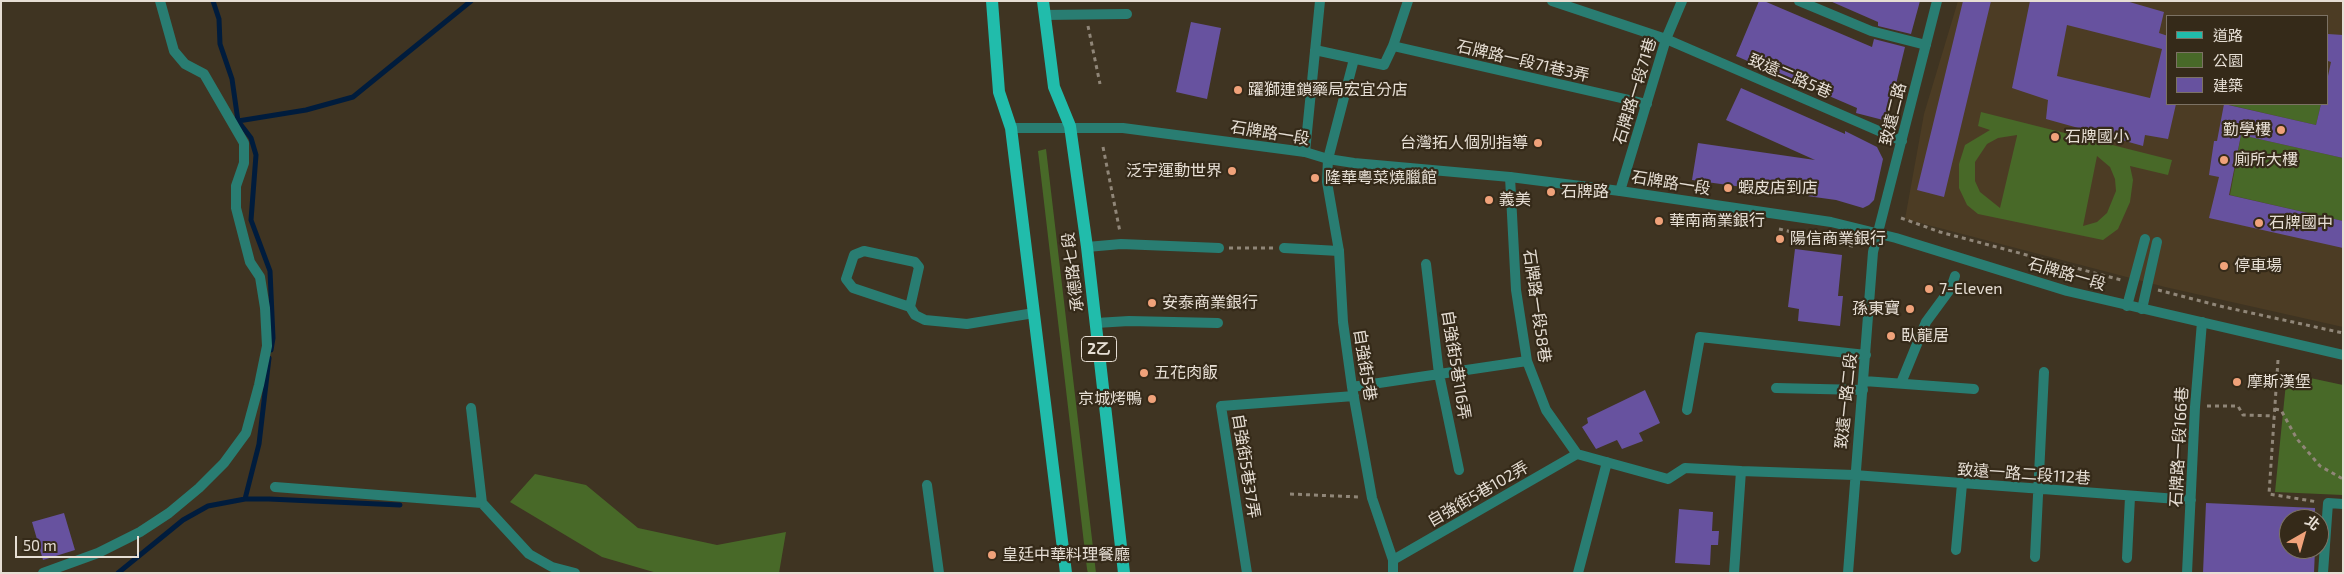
<!DOCTYPE html>
<meta charset="utf-8">
<style>
body{margin:0}
#map{position:relative;width:2344px;height:574px;overflow:hidden;background:#3f3422;font-family:"Exo 2","Noto Sans TC",sans-serif}
canvas{display:block}
.frame{position:absolute;inset:0;border:2px solid #e6ded4;pointer-events:none}
.legend{position:absolute;left:2166px;top:15px;width:162px;height:90px;box-sizing:border-box;background:#352a19;border:1px solid #7c7264;margin:0;padding:6px 9px;list-style:none;font-size:15px;color:#e6ded4}
.legend li{display:flex;align-items:center;gap:10px;height:25px}
.legend b{width:25px;border:1px solid #7c7264}
.north{position:absolute;left:2279px;top:509px;width:50px;height:50px;box-sizing:border-box;background:#352a19;border:1px solid #7c7264;border-radius:50%;rotate:38deg;font-size:14px;font-weight:700;line-height:20px;text-align:center;color:#e6ded4}
.north::after{content:'';display:block;margin:auto;width:18px;height:22px;background:#f0a27a;clip-path:polygon(50% 0,100% 100%,50% 72%,0 100%)}
.scale{position:absolute;left:15px;top:536px;width:124px;height:22px;box-sizing:border-box;border:2px solid #e6ded4;border-top:0;padding-left:6px;font-size:15px;line-height:18px;white-space:nowrap;color:#e6ded4;-webkit-text-stroke:4px #352a19;paint-order:stroke}
</style>
<div id="map">
<canvas width="2344" height="574"></canvas>
<div class="frame"></div>
<ul class="legend">
<li><b style="height:6px;background:#21bcab"></b>道路</li>
<li><b style="height:14px;background:#486928"></b>公園</li>
<li><b style="height:14px;background:#67529f"></b>建築</li>
</ul>
<div class="north">北</div>
<div class="scale">50 m</div>
</div>
<script>
const c = document.querySelector('canvas').getContext('2d');
c.lineJoin = 'round';
function fillPath(path, color) { c.fillStyle = color; c.fill(path, 'evenodd'); }
const shape = rows => new Path2D(rows.map(r => 'M' + r).join(''));
function strokePath(path, color, width, dash) { c.strokeStyle = color; c.lineWidth = width; c.lineCap = dash ? 'butt' : 'round'; c.setLineDash(dash || []); c.stroke(path); }
function drawText(font, color, halo, rows, align = 'center') {
  c.font = font + ' "Exo 2","Noto Sans TC",sans-serif'; c.lineWidth = 4.5; c.setLineDash([]); c.textBaseline = 'middle'; c.strokeStyle = halo; c.fillStyle = color; for (const [text, x, y, turn = 0] of rows) {
    c.save(); c.translate(x, y); c.rotate((+turn || 0) * Math.PI / 180); c.textAlign = isNaN(turn) ? turn : align; if (halo) c.strokeText(text, 0, 0); c.fillText(text, 0, 0); c.restore();
  }
}
fillPath(shape([
 [1958,1,2343,1,2343,327,2165,287,1905,219,1924,114],
 [2168,16,2328,16,2328,104,2168,104]
]), '#4c3c24');
fillPath(shape([
 [2225,104,2321,104,2316,125],
 [1981,112,2172,160,2168,175,2130,166,2133,180,2130,202,2118,229,2103,240,1978,214,1967,205,1959,188,1959,164,1965,145,1990,130,1978,126],
 [2017,135,2017,136,2000,208,1980,192,1975,181,1975,162,1987,144,1998,138],
 [2097,156,2110,167,2115,179,2116,191,2107,213,2097,222,2083,226],
 [2241,135,2343,158,2343,221,2230,195],
 [1046,149,1096,573,1088,573,1087,569,1038,151],
 [2287,373,2343,385,2343,495,2275,492],
 [535,474,586,485,638,528,717,545,786,532,779,573,657,573,602,557,510,502]
]), '#486928');
strokePath(shape([
 [213,1,219,19,220,44,232,79,238,121],
 [271,350,273,338,270,271,251,220,256,155,251,138,238,121,306,110,353,97,471,1],
 [245,499,259,444,269,358],
 [118,573,183,520,208,506,245,499,269,499,400,505]
]), '#001c3d', 5);
fillPath(shape([
 [1759,1,1764,1,1872,47,1874,39,1905,47,1887,121,1856,113,1857,108,1736,56],
 [1830,1,1920,1,1911,34,1878,26,1878,22],
 [1963,1,1991,1,1944,197,1917,190],
 [2030,1,2126,1,2164,12,2159,33,2168,36,2168,104,2176,104,2168,139,2145,135,2143,146,2046,119,2048,100,2012,88],
 [2067,25,2162,49,2150,98,2057,76],
 [1191,22,1221,28,1207,99,1176,92],
 [2328,34,2343,35,2343,158,2241,135,2229,195,2343,221,2343,248,2209,218,2219,177,2209,175,2214,141,2217,141,2224,104,2316,125,2321,104,2328,104,2328,76,2331,62,2328,61],
 [1741,88,1845,134,1845,131,1877,147,1883,159,1874,200,1869,205,1863,208,1836,200,1692,180,1698,143,1815,160,1726,120],
 [1795,249,1842,255,1838,296,1843,296,1840,326,1798,321,1799,309,1788,307],
 [1645,390,1660,423,1639,433,1643,441,1622,449,1617,440,1596,449,1582,427,1588,423,1587,418],
 [2206,503,2315,508,2315,519,2289,519,2289,549,2315,549,2314,573,2203,573],
 [1679,509,1713,512,1712,531,1719,531,1718,545,1711,545,1710,565,1675,563],
 [64,513,75,550,43,560,32,522]
]), '#67529f');
strokePath(shape([
 [1088,26,1100,84],
 [1103,147,1120,232],
 [1901,218,1940,232,2121,280],
 [1779,229,1856,247],
 [1229,248,1273,248],
 [2158,290,2224,307,2343,333],
 [2278,360,2269,494,2318,502],
 [2207,406,2238,406,2243,415,2274,416],
 [2275,409,2281,410,2297,439,2320,466,2343,479],
 [1290,494,1359,497]
]), '#908678', 3, [4, 4]);
strokePath(shape([
 [1284,248,1339,251],
 [1951,288,1955,276],
 [2127,306,2145,239],
 [910,307,919,267,915,262,864,251,854,255,846,279,853,288,910,307,915,315,925,320,967,324,1034,313],
 [2142,309,2157,242],
 [1776,388,1863,390],
 [471,408,482,503,529,554,552,567,575,573],
 [927,485,939,573],
 [275,487,482,503],
 [43,573,98,553,140,532,169,513,199,488,224,463,246,433,259,385,267,346,265,308,260,277,250,262,236,208,236,186,244,163,244,143,204,74,185,64,174,51,160,1]
]), '#297d72', 10);
strokePath(shape([
 [1552,1,1666,39,1902,141],
 [1799,1,1871,31,1926,45],
 [1044,15,1127,14],
 [1393,46,1647,104],
 [1315,50,1384,65,1393,46,1408,1],
 [1354,59,1328,159,1327,182,1339,251,1343,322,1352,387,1372,498,1393,560,1393,573],
 [1305,152,1320,1],
 [1510,177,1516,290,1527,361,1546,410,1577,454,1668,479,1685,468,1741,471,1854,475,2191,500],
 [1620,191,1666,39,1682,1],
 [1087,247,1121,244,1219,248],
 [1426,264,1439,374,1459,470],
 [1096,323,1129,321,1218,323],
 [1864,381,1974,389],
 [1901,383,1926,322,1951,288],
 [1352,387,1527,361],
 [1687,410,1700,337,1866,355],
 [1956,550,1962,484],
 [2035,557,2044,372],
 [2127,558,2130,497],
 [1393,560,1577,454],
 [1247,573,1221,406,1354,396],
 [1578,573,1607,462],
 [1734,573,1741,471],
 [1848,573,1873,252,1937,1],
 [2187,573,2195,407,2202,322],
 [2323,573,2328,503,2343,504]
]), '#297d72', 10);
strokePath(shape([
 [1011,128,1123,128,1305,152,1328,159,1354,163,1510,177,1620,191,1831,222,1896,238,2067,291,2343,355]
]), '#297d72', 10);
strokePath(shape([
 [992,1,999,92,1011,128,1066,573],
 [1043,1,1054,87,1070,126,1087,247,1124,573]
]), '#21bcab', 12);
for (const [x, y, r, color] of [
 [1238,90,5,"#f0a27a"],
 [2281,130,5,"#f0a27a"],
 [2055,137,5,"#f0a27a"],
 [1538,143,5,"#f0a27a"],
 [2224,160,5,"#f0a27a"],
 [1232,171,5,"#f0a27a"],
 [1315,178,5,"#f0a27a"],
 [1728,188,5,"#f0a27a"],
 [1551,192,5,"#f0a27a"],
 [1489,200,5,"#f0a27a"],
 [1659,221,5,"#f0a27a"],
 [2259,223,5,"#f0a27a"],
 [1780,239,5,"#f0a27a"],
 [2224,266,5,"#f0a27a"],
 [1929,289,5,"#f0a27a"],
 [1152,303,5,"#f0a27a"],
 [1910,309,5,"#f0a27a"],
 [1891,336,5,"#f0a27a"],
 [1144,373,5,"#f0a27a"],
 [2237,382,5,"#f0a27a"],
 [1152,399,5,"#f0a27a"],
 [992,555,5,"#f0a27a"]
]) { const dot = new Path2D(); dot.arc(x, y, r, 0, 2 * Math.PI); c.fillStyle = color; c.fill(dot); strokePath(dot, '#352a19', 2); }
for (const [x, y, w] of [
 [1099,349,35]
]) { const box = new Path2D(); box.roundRect(x - w / 2, y - 12.5, w, 25, 4); c.fillStyle = '#352a19'; c.fill(box); strokePath(box, '#e6ded4', 1); }
drawText('bold 15px', '#e6ded4', null, [
 ["2乙",1099,349]
]);
drawText('16px', '#e6ded4', '#352a19', [
 ["石牌路一段71巷3弄",1523,61,13],
 ["致遠二路5巷",1790,76,23],
 ["石牌路一段71巷",1635,91,-73],
 ["致遠二路",1893,114,-76],
 ["石牌路一段",1270,133,9],
 ["石牌路一段",1671,183,9],
 ["承德路七段",1073,272,-97],
 ["石牌路一段",2067,274,16],
 ["石牌路一段58巷",1537,306,82],
 ["自強街5巷",1365,365,81],
 ["自強街5巷116弄",1456,365,81],
 ["致遠一路二段",1846,401,-84],
 ["石牌路一段166巷",2179,447,-87],
 ["自強街5巷37弄",1246,466,81],
 ["致遠一路二段112巷",2024,474,4],
 ["自強街5巷102弄",1478,494,-30]
]);
drawText('16px', '#e6ded4', '#352a19', [
 ["躍獅連鎖藥局宏宜分店",1248,90],
 ["勤學樓",2271,130,"right"],
 ["石牌國小",2065,137],
 ["台灣拓人個別指導",1528,143,"right"],
 ["廁所大樓",2234,160],
 ["泛宇運動世界",1222,171,"right"],
 ["隆華粵菜燒臘館",1325,178],
 ["蝦皮店到店",1738,188],
 ["石牌路",1561,192],
 ["義美",1499,200],
 ["華南商業銀行",1669,221],
 ["石牌國中",2269,223],
 ["陽信商業銀行",1790,239],
 ["停車場",2234,266],
 ["7-Eleven",1939,289],
 ["安泰商業銀行",1162,303],
 ["孫東寶",1900,309,"right"],
 ["臥龍居",1901,336],
 ["五花肉飯",1154,373],
 ["摩斯漢堡",2247,382],
 ["京城烤鴨",1142,399,"right"],
 ["皇廷中華料理餐廳",1002,555]
], 'left');
</script>
